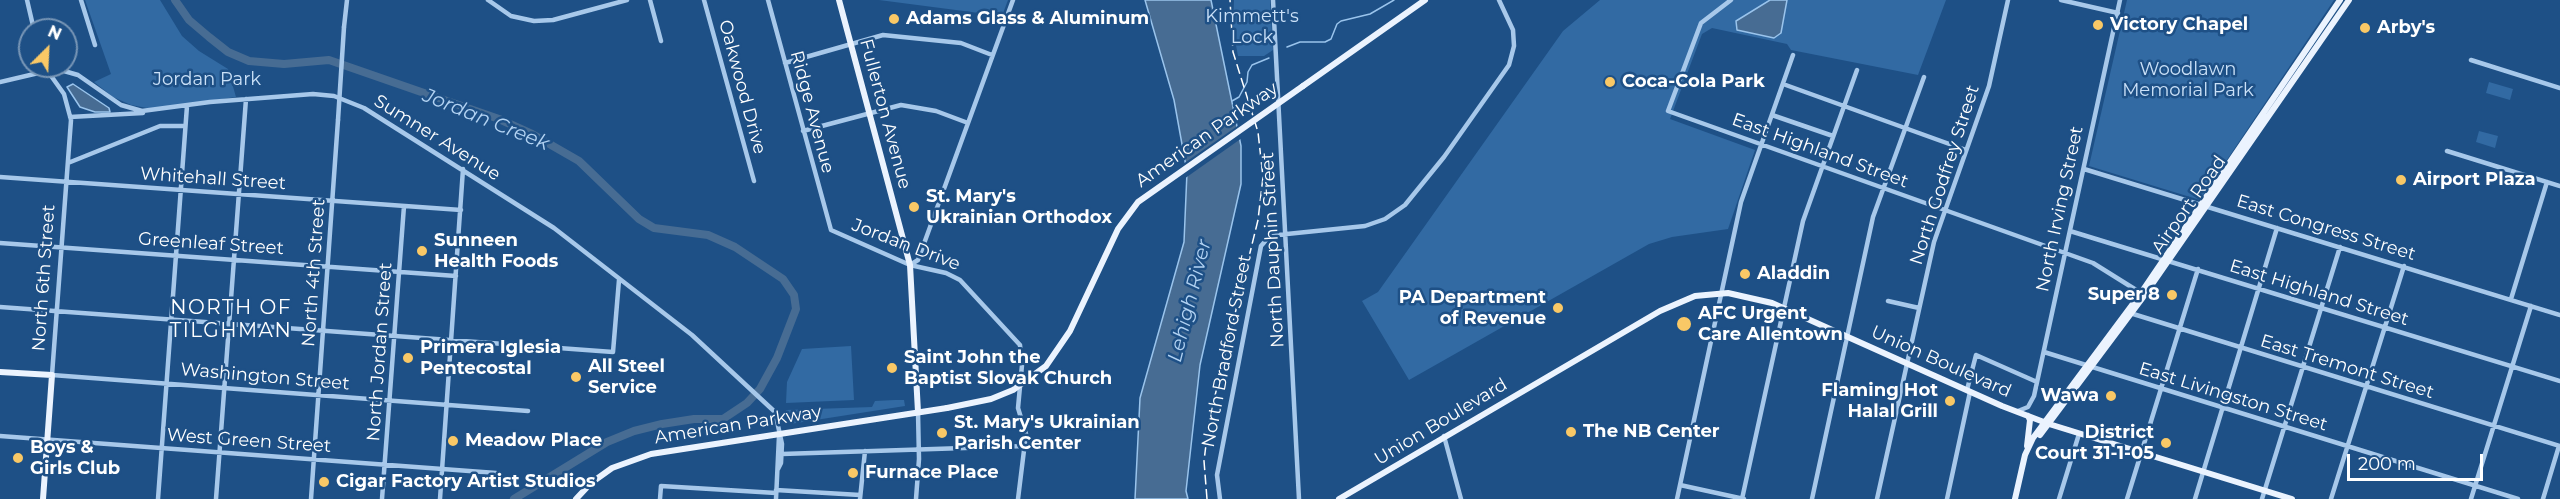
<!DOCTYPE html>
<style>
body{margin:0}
#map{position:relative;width:2560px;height:499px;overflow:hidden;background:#1e5086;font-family:Montserrat,sans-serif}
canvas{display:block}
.north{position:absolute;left:18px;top:18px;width:60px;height:60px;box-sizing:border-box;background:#1e5086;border:2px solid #7896b6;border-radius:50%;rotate:24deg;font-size:16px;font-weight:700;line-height:24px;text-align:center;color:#fff}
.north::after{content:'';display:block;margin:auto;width:21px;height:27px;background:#f9c866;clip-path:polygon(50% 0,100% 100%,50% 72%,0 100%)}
.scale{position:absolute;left:2347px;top:454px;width:136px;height:27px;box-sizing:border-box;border:3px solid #fff;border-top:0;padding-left:8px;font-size:18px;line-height:21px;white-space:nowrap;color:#fff;-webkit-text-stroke:4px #1e5086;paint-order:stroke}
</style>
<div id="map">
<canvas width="2560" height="499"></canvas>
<div class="north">N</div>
<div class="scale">200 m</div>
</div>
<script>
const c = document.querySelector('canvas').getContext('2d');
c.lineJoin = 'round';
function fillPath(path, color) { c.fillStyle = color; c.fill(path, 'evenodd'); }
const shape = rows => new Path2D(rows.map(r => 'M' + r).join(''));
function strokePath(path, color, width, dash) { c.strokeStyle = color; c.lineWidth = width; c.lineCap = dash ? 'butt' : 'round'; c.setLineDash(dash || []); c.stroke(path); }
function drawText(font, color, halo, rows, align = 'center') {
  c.font = font + ' Montserrat,sans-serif'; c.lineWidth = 5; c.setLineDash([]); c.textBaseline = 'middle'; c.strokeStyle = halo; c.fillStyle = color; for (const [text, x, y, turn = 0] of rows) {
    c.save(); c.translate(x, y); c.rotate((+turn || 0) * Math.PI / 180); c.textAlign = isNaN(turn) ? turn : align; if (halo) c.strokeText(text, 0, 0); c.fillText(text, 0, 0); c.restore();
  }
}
fillPath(shape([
 [85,0,160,0,182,36,199,51,228,69,236,97,152,109,131,105,113,97,94,82,111,74],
 [879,0,1008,0,1002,16],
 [1234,0,1270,0,1273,50,1264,56,1238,56,1233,29],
 [1600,0,1946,0,1918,75,1791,50,1787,44,1712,28,1702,34,1670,119,1755,150,1728,229,1672,237,1649,244,1409,380,1362,301,1378,292,1563,31],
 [2127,0,2334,0,2200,200,2089,166],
 [2489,82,2513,89,2510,100,2486,93],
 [2479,131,2498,136,2495,148,2476,142],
 [851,346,854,400,786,403,787,382,802,349],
 [895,400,904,400,905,406,790,424,785,414,786,410,872,407,875,401]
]), '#326aa3');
const water = shape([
 [1145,0,1211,0,1241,146,1241,184,1200,365,1186,491,1188,499,1135,499,1140,398,1184,242,1187,172,1174,100,1145,0],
 [1770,0,1787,0,1781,33,1774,38,1737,30,1736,21,1770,0],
 [73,84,109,108,110,112,95,112,80,107,67,87,73,84]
]);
fillPath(water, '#476c93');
strokePath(water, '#9ac4ec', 1.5);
fillPath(shape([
 [1239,125,1242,138,1184,179,1183,164]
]), '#1e5086');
strokePath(shape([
 [1287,47,1300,42,1325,42,1331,39,1337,24,1341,21,1370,14,1394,0],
 [1232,101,1239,97,1247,82,1248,72,1252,65,1269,58]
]), '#9ac4ec', 1.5);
strokePath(shape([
 [175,0,189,20,209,37,228,52,249,61,284,64,329,60,499,119,532,134,579,161,639,219,654,228,708,235,735,247,783,279,794,295,796,309,777,358,760,389,747,403,723,419,694,419,662,424,634,431,607,442,514,499]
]), '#476c93', 8);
strokePath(shape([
 [27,0,34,30],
 [81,0,95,45],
 [488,0,511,16,534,21,553,20,627,0],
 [650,0,661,41],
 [704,0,754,181],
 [768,0,831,230,910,265,946,273,960,280,1020,345,1022,365,1018,408,1026,434,1018,499],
 [1273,0,1299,499],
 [1731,0,1701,23,1668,111,2093,263,2141,293],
 [2061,0,2118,13],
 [344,27,347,0],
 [2471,60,2560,88],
 [785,63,883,35,961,43,992,55],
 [44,66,64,94,71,120,52,375,528,411],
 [0,82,47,71,64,71,78,75,121,105,142,111,210,102,313,94,334,96,364,108,554,228,692,335,775,412,782,444,781,463,778,469],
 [1783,84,1966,150],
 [1772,115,1833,136],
 [70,117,143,113],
 [803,131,901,105,936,111,968,123],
 [2447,151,2560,186],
 [68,163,160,126,185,126],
 [2084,169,2560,315],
 [0,177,461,210],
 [2070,231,2560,381],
 [0,243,456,276],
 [910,265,918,260,1013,0],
 [2511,299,2547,182],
 [1888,301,1919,308],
 [0,307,613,352,619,280],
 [2130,313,2560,446],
 [2044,352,2518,499],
 [1967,390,1976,355,2037,382],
 [2018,411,2028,407,2034,396,2120,0],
 [0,436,496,473],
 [1444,436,1461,499],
 [782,454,1025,446],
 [1680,485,1744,499],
 [776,490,860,495],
 [158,499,187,106],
 [216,499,246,99],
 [311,499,338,120],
 [382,499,404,206],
 [440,499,463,169],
 [660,499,661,486,776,493],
 [776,499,779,436],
 [860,499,865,451],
 [916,499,919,459,918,412],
 [1220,499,1217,475,1261,246,1268,238,1277,235,1365,226,1385,219,1405,205,1444,157,1509,65,1514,46,1513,30,1499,0],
 [1677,499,1741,202,1793,55],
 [1742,499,1803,221,1857,70],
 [1812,499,1873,217,1924,77],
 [1877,499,1934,242,1989,86,2008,0],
 [1947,499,1970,392],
 [2059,499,2079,434],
 [2127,499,2198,269],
 [2195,499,2277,228],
 [2262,499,2340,247],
 [2331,499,2404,266],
 [2471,499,2531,306],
 [2543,499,2559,446]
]), '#a7c8ea', 4.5);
strokePath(shape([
 [839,0,910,265,918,412],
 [1303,86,1425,0],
 [0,372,52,375,43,499],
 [2040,435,2141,300,2349,0],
 [2027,446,2030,420,2028,416],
 [576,499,591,483,612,468,651,454,947,408],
 [1339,499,1660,311,1695,296,1728,293,1772,303,2002,406,2049,424,2292,499],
 [2015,499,2025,455,2033,438,2141,293,2340,0]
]), '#ebf3fe', 6);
strokePath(shape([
 [1207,499,1204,461,1209,420,1258,220,1263,177,1258,132,1233,52,1230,0]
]), '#fff', 1.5, [10, 4.5]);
strokePath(shape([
 [338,120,344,27]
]), '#a7c8ea', 4.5);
strokePath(shape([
 [947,408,991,399,1013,390,1046,366,1070,331,1118,229,1138,202,1303,86]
]), '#ebf3fe', 6);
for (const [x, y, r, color] of [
 [894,19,6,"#f9c866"],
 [2098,25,6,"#f9c866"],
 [2365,28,6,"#f9c866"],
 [1610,82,6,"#f9c866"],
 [2401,180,6,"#f9c866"],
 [914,207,6,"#f9c866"],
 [422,251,6,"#f9c866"],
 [1745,274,6,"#f9c866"],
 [2172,295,6,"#f9c866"],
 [1558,308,6,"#f9c866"],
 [1684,324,8,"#f9c866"],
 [408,358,6,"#f9c866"],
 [892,368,6,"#f9c866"],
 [576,377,6,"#f9c866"],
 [2111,396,6,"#f9c866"],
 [1950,401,6,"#f9c866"],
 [1571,432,6,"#f9c866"],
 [942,433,6,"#f9c866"],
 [453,441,6,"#f9c866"],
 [2166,443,6,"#f9c866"],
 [18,458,6,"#f9c866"],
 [853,473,6,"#f9c866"],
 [324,482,6,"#f9c866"]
]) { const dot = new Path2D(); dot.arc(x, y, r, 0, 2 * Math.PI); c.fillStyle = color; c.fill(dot); strokePath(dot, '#1e5086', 2); }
drawText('18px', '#cbe1f8', '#1e5086', [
 ["Kimmett's",1252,17],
 ["Lock",1252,38],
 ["Woodlawn",2188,70],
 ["Memorial Park",2188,91],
 ["Jordan Park",207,80]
]);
drawText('bold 18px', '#fff', '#1e5086', [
 ["Adams Glass & Aluminum",906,19],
 ["Victory Chapel",2110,25],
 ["Arby's",2377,28],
 ["Coca-Cola Park",1622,82],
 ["Airport Plaza",2413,180],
 ["St. Mary's",926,197],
 ["Ukrainian Orthodox",926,218],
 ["Sunneen",434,241],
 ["Health Foods",434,262],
 ["Aladdin",1757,274],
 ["Super 8",2160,295,"right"],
 ["PA Department",1546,298,"right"],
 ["of Revenue",1546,319,"right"],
 ["AFC Urgent",1698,314],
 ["Care Allentown",1698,335],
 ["Primera Iglesia",420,348],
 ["Pentecostal",420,369],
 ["Saint John the",904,358],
 ["Baptist Slovak Church",904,379],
 ["All Steel",588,367],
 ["Service",588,388],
 ["Flaming Hot",1938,391,"right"],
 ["Halal Grill",1938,412,"right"],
 ["Wawa",2099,396,"right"],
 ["St. Mary's Ukrainian",954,423],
 ["Parish Center",954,444],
 ["The NB Center",1583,432],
 ["District",2154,433,"right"],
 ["Court 31-1-05",2154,454,"right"],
 ["Meadow Place",465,441],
 ["Boys &",30,448],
 ["Girls Club",30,469],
 ["Furnace Place",865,473],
 ["Cigar Factory Artist Studios",336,482]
], 'left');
drawText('18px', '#fff', '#1e5086', [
 ["Oakwood Drive",742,87,75],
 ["Ridge Avenue",812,112,75],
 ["Fullerton Avenue",885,114,75],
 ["American Parkway",1207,135,-35],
 ["Sumner Avenue",437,138,32],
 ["East Highland Street",1820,151,20],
 ["North Godfrey Street",1945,175,-72],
 ["Whitehall Street",213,179,4],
 ["Airport Road",2189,205,-55],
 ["North Irving Street",2060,209,-78],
 ["East Congress Street",2326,228,17],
 ["Greenleaf Street",211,244,4],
 ["Jordan Drive",906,245,21],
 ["North Dauphin Street",1273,250,-93],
 ["North 4th Street",314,273,-86],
 ["North 6th Street",44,278,-86],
 ["East Highland Street",2319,293,17],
 ["North Bradford Street",1227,351,-79],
 ["North Jordan Street",380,352,-86],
 ["Union Boulevard",1941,362,24],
 ["East Tremont Street",2347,367,17],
 ["Washington Street",265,377,5],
 ["East Livingston Street",2233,397,17],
 ["Union Boulevard",1441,422,-31],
 ["American Parkway",738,425,-9],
 ["West Green Street",249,441,4]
]);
drawText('italic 20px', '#b2d2f2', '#1e5086', [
 ["Jordan Creek",486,120,22],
 ["Lehigh River",1190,301,-76]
]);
c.letterSpacing = '1.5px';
drawText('20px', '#fff', '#1e5086', [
 ["NORTH OF",231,308],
 ["TILGHMAN",231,331]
]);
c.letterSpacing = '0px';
</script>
